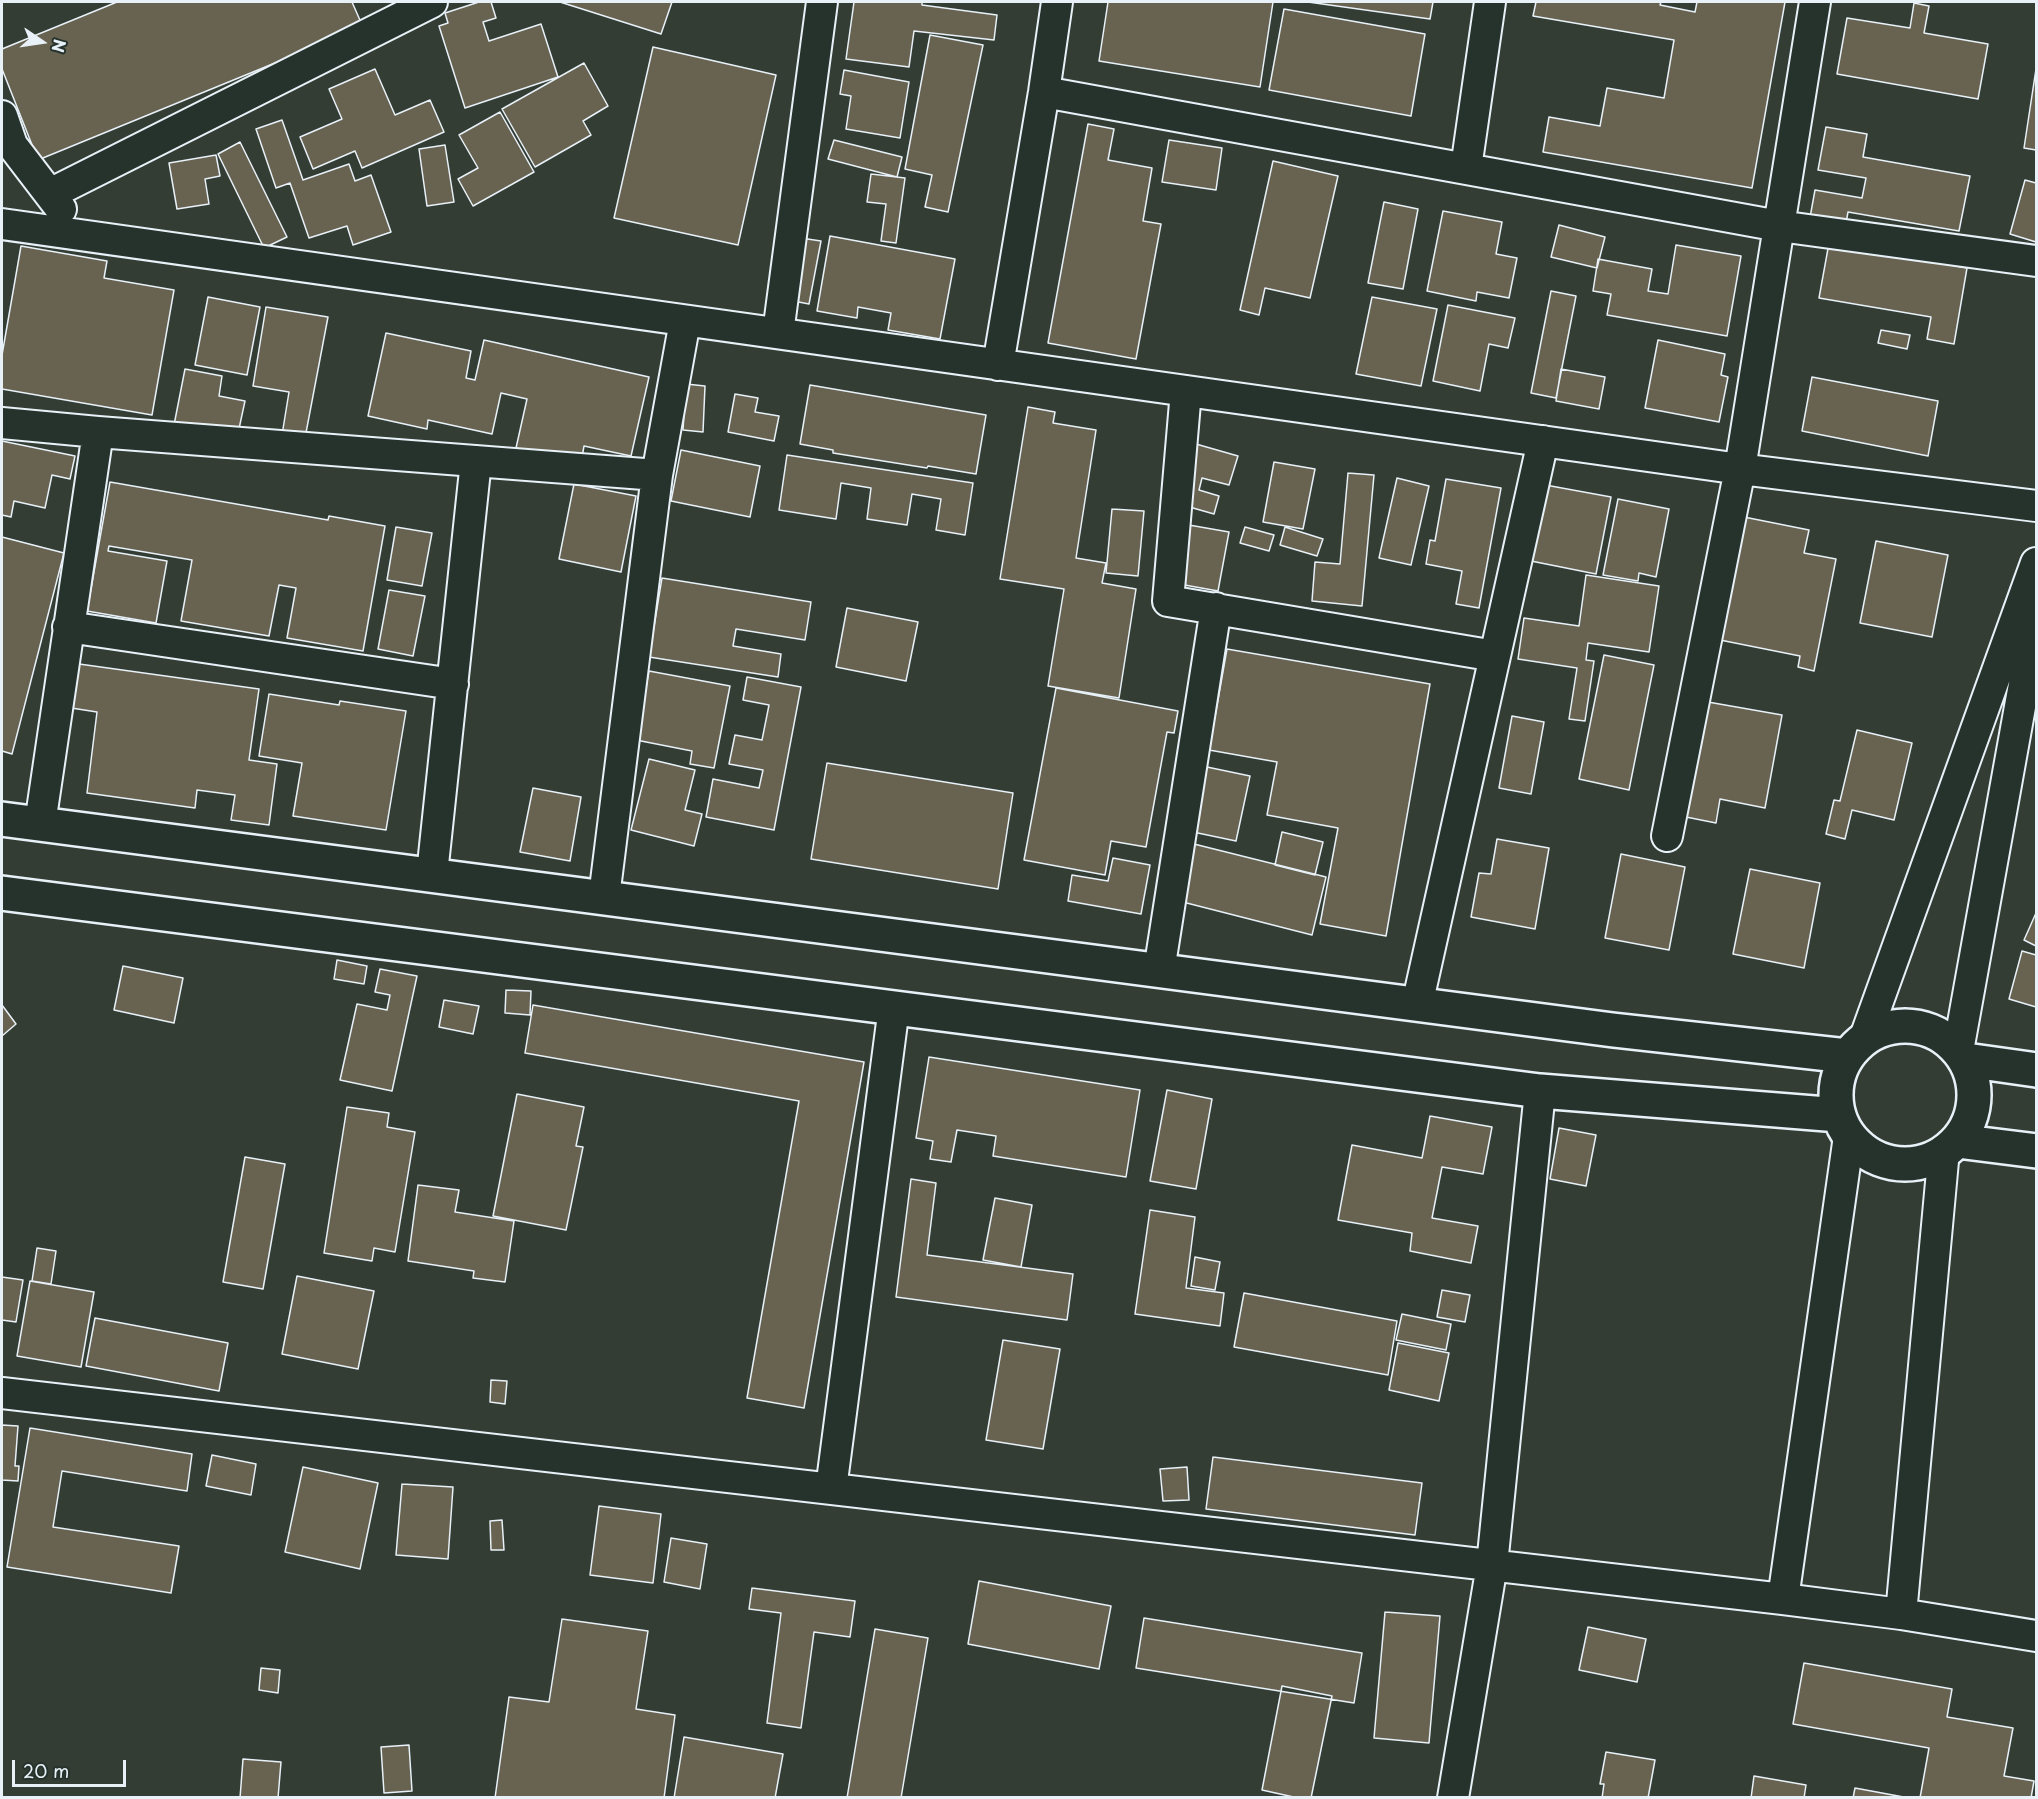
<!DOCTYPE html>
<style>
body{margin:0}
#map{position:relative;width:2038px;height:1799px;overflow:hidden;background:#333d34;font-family:"Playpen Sans",sans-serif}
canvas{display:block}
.frame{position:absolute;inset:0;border:3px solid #e8f1f8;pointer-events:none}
.north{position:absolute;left:12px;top:12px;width:60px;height:60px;-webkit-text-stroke:4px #26332d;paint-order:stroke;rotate:103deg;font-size:16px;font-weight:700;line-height:24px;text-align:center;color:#e8f1f8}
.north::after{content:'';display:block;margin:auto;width:21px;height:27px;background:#e8f1f8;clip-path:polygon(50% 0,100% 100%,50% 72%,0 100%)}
.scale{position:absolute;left:12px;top:1760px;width:114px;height:27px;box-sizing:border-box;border:3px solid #e8f1f8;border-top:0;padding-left:8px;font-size:18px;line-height:21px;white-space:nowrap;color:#e8f1f8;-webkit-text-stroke:4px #26332d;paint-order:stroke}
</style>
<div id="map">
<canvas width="2038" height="1799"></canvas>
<div class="frame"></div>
<div class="north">N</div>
<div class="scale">20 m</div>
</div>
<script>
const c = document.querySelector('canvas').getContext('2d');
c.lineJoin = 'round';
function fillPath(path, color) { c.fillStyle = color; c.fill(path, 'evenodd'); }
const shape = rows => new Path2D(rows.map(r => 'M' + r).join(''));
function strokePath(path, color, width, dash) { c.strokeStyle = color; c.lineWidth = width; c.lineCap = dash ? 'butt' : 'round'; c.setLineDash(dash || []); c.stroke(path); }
const building = shape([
 [117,2,352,2,363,27,38,160,2,69,2,49,117,2],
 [479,2,491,2,496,18,483,22,489,41,541,24,558,77,465,108,439,26,448,23,445,13,479,2],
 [560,2,672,2,661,34,560,2],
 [854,2,922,2,922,5,997,15,994,40,914,31,909,67,846,59,854,2],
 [1108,2,1273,2,1260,87,1099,61,1108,2],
 [1308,2,1433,2,1430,19,1308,2],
 [1536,2,1661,2,1660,5,1695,12,1697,2,1785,2,1752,188,1543,152,1549,117,1600,126,1607,88,1664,98,1674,40,1533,16,1536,2],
 [1914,3,1929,6,1924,33,1988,44,1978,99,1837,74,1847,18,1910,28,1914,3],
 [1284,9,1425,34,1411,116,1269,90,1284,9],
 [930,35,983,45,948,212,925,207,932,175,905,169,930,35],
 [653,47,776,75,738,245,614,218,653,47],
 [584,63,608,106,583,121,591,135,535,167,502,109,584,63],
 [375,69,395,115,430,100,444,132,362,168,355,151,313,169,300,137,342,119,329,89,375,69],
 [2036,69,2036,150,2024,148,2036,69],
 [844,70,909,82,900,138,846,129,851,96,840,94,844,70],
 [500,112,534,172,473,206,458,179,478,168,459,135,500,112],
 [282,120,303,180,349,164,355,181,371,175,391,232,353,245,347,226,309,238,290,183,276,188,256,129,282,120],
 [1088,124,1114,129,1108,160,1152,168,1143,221,1161,224,1136,359,1048,343,1088,124],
 [1826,127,1867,134,1863,157,1970,176,1959,231,1848,212,1845,229,1809,223,1815,190,1862,198,1866,178,1818,170,1826,127],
 [834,140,902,157,897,177,828,159,834,140],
 [1169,140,1222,148,1216,190,1162,182,1169,140],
 [240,142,287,237,264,248,218,154,240,142],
 [445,145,454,202,427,206,419,149,445,145],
 [216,155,220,176,205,179,209,204,177,209,169,163,216,155],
 [1273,161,1338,176,1310,298,1265,288,1259,315,1240,310,1273,161],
 [871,174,905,178,896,243,881,241,886,204,867,202,871,174],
 [2025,180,2036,183,2036,242,2010,234,2025,180],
 [1384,202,1418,209,1403,289,1368,283,1384,202],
 [1443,211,1502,222,1496,254,1517,258,1509,298,1477,292,1476,301,1427,291,1443,211],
 [1559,225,1605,237,1597,268,1551,257,1559,225],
 [830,236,955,259,940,339,888,330,891,313,858,307,857,318,817,311,830,236],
 [794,237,821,241,809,304,783,299,794,237],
 [1829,243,1967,268,1954,344,1927,339,1931,317,1819,298,1829,243],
 [1676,245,1741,256,1727,336,1607,315,1611,294,1593,291,1598,259,1652,269,1648,291,1668,294,1676,245],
 [21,246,107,261,104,278,174,290,152,415,2,389,2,355,21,246],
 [1551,291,1576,296,1556,398,1531,393,1551,291],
 [208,297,260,307,247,375,195,365,208,297],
 [1372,297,1437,309,1421,386,1356,374,1372,297],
 [1448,305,1515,318,1508,348,1489,344,1480,391,1433,381,1448,305],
 [266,307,328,317,305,438,282,435,289,392,253,386,266,307],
 [1881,330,1910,335,1907,349,1878,343,1881,330],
 [386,333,471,351,466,378,475,380,484,340,649,377,631,456,584,446,581,463,516,448,527,399,501,393,492,434,428,420,427,429,368,416,386,333],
 [1658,340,1725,354,1721,375,1728,377,1719,422,1645,408,1658,340],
 [185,369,222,376,219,396,245,401,237,438,174,425,185,369],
 [1561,369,1605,377,1599,409,1556,401,1561,369],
 [1812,377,1938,401,1928,456,1802,431,1812,377],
 [686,384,705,386,703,432,683,430,686,384],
 [810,385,986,415,976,474,928,466,927,468,833,453,833,450,800,444,810,385],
 [735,394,758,398,755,412,779,416,774,441,728,432,735,394],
 [1028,407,1055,412,1053,423,1096,430,1076,558,1106,563,1102,583,1136,589,1119,698,1048,686,1064,589,1000,579,1028,407],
 [2,441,75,456,70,479,52,475,45,508,14,501,11,517,2,515,2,441],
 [1196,444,1238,456,1229,485,1202,478,1199,490,1219,496,1214,514,1179,504,1196,444],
 [681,450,760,466,750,517,671,501,681,450],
 [787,455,973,483,965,535,936,530,941,499,912,494,907,525,867,519,871,488,841,483,836,519,779,510,787,455],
 [1274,462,1315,469,1303,529,1263,522,1274,462],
 [1348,473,1374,475,1362,606,1312,601,1315,562,1340,564,1348,473],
 [1397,478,1429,486,1411,565,1379,558,1397,478],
 [1446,479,1501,488,1479,608,1456,604,1462,571,1426,564,1430,540,1435,541,1446,479],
 [110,482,328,520,329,516,385,526,363,651,287,638,296,588,279,585,269,636,181,621,192,560,109,546,108,551,167,561,156,623,87,611,110,482],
 [574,484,636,496,621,572,559,559,574,484],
 [1540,484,1611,497,1596,574,1526,560,1540,484],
 [1618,499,1669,509,1656,577,1639,573,1638,581,1603,575,1618,499],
 [1112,509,1144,511,1138,576,1106,573,1112,509],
 [1739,516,1809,530,1804,553,1836,559,1814,671,1798,667,1800,656,1715,639,1739,516],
 [1189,525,1229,532,1218,591,1179,584,1189,525],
 [396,527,432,533,422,586,387,580,396,527],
 [1245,527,1274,535,1269,551,1240,543,1245,527],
 [1285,527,1323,539,1317,556,1280,545,1285,527],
 [2,537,64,553,12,754,2,751,2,537],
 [1876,541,1948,555,1932,637,1860,623,1876,541],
 [1586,575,1659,586,1649,652,1588,643,1586,660,1594,661,1585,721,1569,719,1577,668,1518,659,1524,618,1579,626,1586,575],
 [662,578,811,602,805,640,736,629,733,646,781,654,778,677,649,657,662,578],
 [389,590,425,596,413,656,378,649,389,590],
 [847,608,918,622,906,681,836,667,847,608],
 [1227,649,1430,684,1386,936,1320,924,1338,828,1267,815,1277,762,1209,750,1227,649],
 [1604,655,1654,665,1629,790,1579,779,1604,655],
 [72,663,259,689,249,760,277,764,269,825,231,820,235,795,197,790,195,808,87,793,97,712,65,707,72,663],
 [649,671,730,686,714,768,690,764,692,751,636,740,649,671],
 [747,677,801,687,774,830,706,817,713,779,759,788,763,770,729,764,735,735,762,740,769,705,743,700,747,677],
 [1056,688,1178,711,1174,733,1167,732,1146,847,1111,841,1105,875,1024,860,1056,688],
 [269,694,339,705,340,701,406,711,386,830,293,816,302,763,259,756,269,694],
 [1708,702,1782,715,1765,808,1720,799,1716,823,1686,817,1708,702],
 [1512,716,1544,722,1531,794,1499,788,1512,716],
 [1857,730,1912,743,1894,820,1852,810,1845,839,1826,834,1834,800,1840,801,1857,730],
 [649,759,695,770,685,810,702,814,694,846,631,830,649,759],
 [827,763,1013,793,998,889,811,859,827,763],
 [1207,767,1250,776,1236,841,1193,832,1207,767],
 [533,788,581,797,570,861,520,852,533,788],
 [1282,832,1323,842,1315,875,1275,865,1282,832],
 [1497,839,1549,848,1535,929,1471,917,1479,873,1491,874,1497,839],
 [1186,842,1326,877,1312,935,1171,899,1186,842],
 [1621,854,1685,867,1669,950,1605,938,1621,854],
 [1113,858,1150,865,1141,914,1068,901,1072,875,1108,881,1113,858],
 [1750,869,1820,883,1804,968,1733,954,1750,869],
 [2036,913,2036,946,2024,940,2036,913],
 [2022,951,2036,955,2036,1007,2009,999,2022,951],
 [337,960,367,966,364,984,334,979,337,960],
 [123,966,183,978,174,1023,114,1010,123,966],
 [380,969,417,976,392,1091,340,1080,357,1004,387,1010,390,995,375,992,380,969],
 [506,990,531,991,530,1015,505,1013,506,990],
 [444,1000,479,1006,473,1034,439,1027,444,1000],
 [2,1005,16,1024,2,1036,2,1005],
 [533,1005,864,1062,804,1408,747,1398,799,1101,525,1053,533,1005],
 [929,1057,1140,1090,1126,1177,993,1156,996,1136,957,1130,951,1162,930,1159,933,1141,916,1138,929,1057],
 [1167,1090,1212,1099,1196,1189,1150,1181,1167,1090],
 [517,1094,584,1107,576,1146,583,1147,566,1230,493,1216,517,1094],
 [347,1107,389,1113,387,1127,415,1132,395,1252,374,1248,372,1261,324,1253,347,1107],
 [1430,1116,1492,1127,1483,1174,1442,1167,1432,1218,1478,1226,1471,1263,1410,1251,1412,1233,1338,1220,1352,1145,1422,1158,1430,1116],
 [1559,1128,1596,1135,1586,1186,1550,1179,1559,1128],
 [245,1157,285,1164,263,1289,223,1282,245,1157],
 [911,1179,936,1183,927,1255,1073,1274,1067,1320,896,1297,911,1179],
 [418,1185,459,1190,455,1212,514,1221,505,1282,473,1278,474,1271,408,1261,418,1185],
 [995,1198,1032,1205,1021,1267,983,1260,995,1198],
 [1150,1210,1195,1217,1186,1288,1224,1293,1220,1326,1135,1314,1150,1210],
 [37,1248,56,1251,51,1284,32,1281,37,1248],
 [1195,1257,1220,1262,1215,1290,1191,1286,1195,1257],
 [297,1276,374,1291,358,1369,282,1354,297,1276],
 [2,1277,23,1280,16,1322,2,1320,2,1277],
 [30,1281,94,1292,81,1367,17,1356,30,1281],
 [1442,1290,1470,1295,1465,1322,1437,1317,1442,1290],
 [1244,1293,1397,1321,1388,1375,1234,1347,1244,1293],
 [1402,1314,1451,1324,1446,1350,1396,1340,1402,1314],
 [95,1318,228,1343,219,1391,86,1366,95,1318],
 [1003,1340,1060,1349,1043,1449,986,1440,1003,1340],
 [1398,1343,1449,1353,1439,1401,1389,1390,1398,1343],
 [491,1380,507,1381,505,1404,490,1402,491,1380],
 [2,1425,18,1426,15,1466,19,1466,18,1481,2,1480,2,1425],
 [30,1428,192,1454,187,1491,62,1471,53,1527,179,1546,171,1593,7,1567,30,1428],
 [212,1455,256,1464,251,1495,206,1486,212,1455],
 [1213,1457,1422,1483,1415,1535,1206,1509,1213,1457],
 [303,1467,378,1483,360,1569,285,1552,303,1467],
 [1187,1467,1189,1500,1163,1501,1160,1469,1187,1467],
 [402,1484,453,1487,448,1559,396,1555,402,1484],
 [599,1506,661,1514,653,1583,590,1575,599,1506],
 [502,1520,504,1550,491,1550,490,1521,502,1520],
 [671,1538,707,1544,700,1589,664,1582,671,1538],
 [979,1581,1111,1606,1099,1669,968,1644,979,1581],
 [752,1588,855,1601,850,1637,814,1632,801,1728,767,1723,781,1613,749,1609,752,1588],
 [1385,1612,1440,1616,1429,1743,1374,1738,1385,1612],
 [1144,1618,1362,1653,1354,1703,1136,1668,1144,1618],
 [562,1619,648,1631,636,1709,675,1715,664,1798,495,1798,509,1697,549,1702,562,1619],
 [1588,1627,1646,1639,1637,1682,1579,1670,1588,1627],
 [875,1629,928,1638,901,1798,847,1798,875,1629],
 [1804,1663,1952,1689,1947,1717,2013,1728,2004,1776,2034,1781,2031,1798,1920,1798,1929,1748,1793,1724,1804,1663],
 [261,1668,280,1670,278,1693,259,1690,261,1668],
 [1282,1686,1332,1696,1311,1798,1298,1798,1262,1790,1282,1686],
 [684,1737,783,1754,775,1798,674,1798,684,1737],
 [409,1745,412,1791,384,1793,381,1747,409,1745],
 [1606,1752,1655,1760,1648,1798,1602,1798,1604,1784,1600,1784,1606,1752],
 [243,1759,281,1762,278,1798,240,1798,243,1759],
 [1754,1776,1806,1785,1804,1798,1751,1798,1754,1776],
 [1855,1788,1909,1798,1853,1798,1855,1788]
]);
fillPath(building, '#686351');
strokePath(building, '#e8f1f8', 1.5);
const street = shape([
 [1044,92,1779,226,2036,261],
 [2,116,12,145,61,209],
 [1466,168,1490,2],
 [50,194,432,2],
 [2,224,1740,469,2036,506],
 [778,333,822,2],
 [998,365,1044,92,1057,2],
 [1186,391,1168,601,1495,656],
 [2,423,98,432,657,475],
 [68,627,453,684],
 [40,824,98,432],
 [1667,836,1740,469,1815,2],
 [432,874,476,461],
 [604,897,657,475,685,321],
 [1159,971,1216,608],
 [1417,1005,1543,441],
 [1864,1040,2036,563],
 [1958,1051,2036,618],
 [2,1393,1783,1599,1901,1614,2036,1636],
 [831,1489,894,1007],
 [1783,1599,1849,1136],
 [1901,1614,1944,1150],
 [1453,1798,1492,1565,1540,1091]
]);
const secondary = shape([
 [2,819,1613,1030,1847,1056],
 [2,893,1540,1091,1839,1115],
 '1836 1095a69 69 0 1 1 138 0a69 69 0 1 1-138 0Z',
 [1966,1060,2036,1070],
 [1957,1141,2036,1151]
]);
strokePath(street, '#e8f1f8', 34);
strokePath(secondary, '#e8f1f8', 38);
strokePath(street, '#26332d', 30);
strokePath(secondary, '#26332d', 33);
</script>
